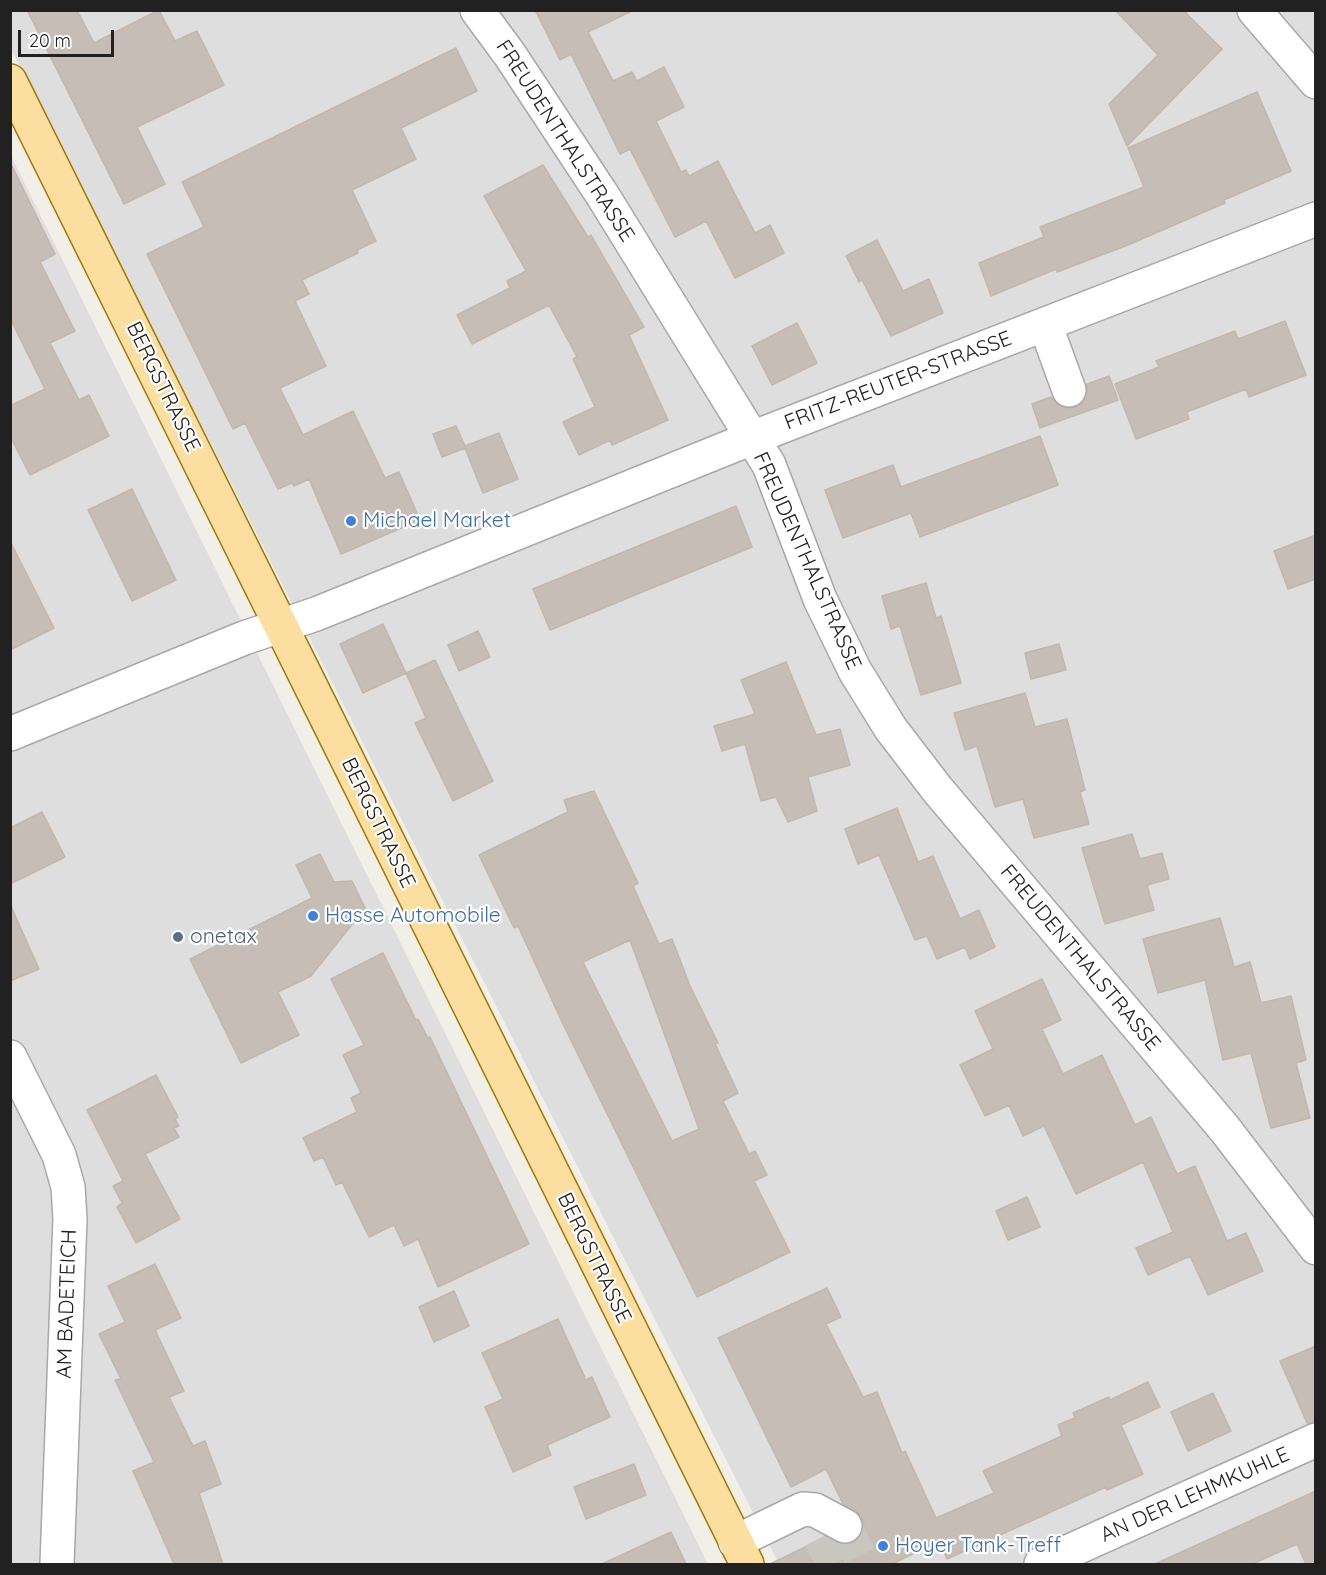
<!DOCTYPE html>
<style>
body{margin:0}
#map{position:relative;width:1326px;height:1575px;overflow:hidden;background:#f1efe7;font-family:Quicksand,sans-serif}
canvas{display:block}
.frame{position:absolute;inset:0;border:12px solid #212121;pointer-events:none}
.scale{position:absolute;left:18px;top:30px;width:96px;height:27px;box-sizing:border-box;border:3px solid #212121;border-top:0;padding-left:8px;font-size:18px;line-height:21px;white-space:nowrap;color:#212121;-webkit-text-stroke:4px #fff;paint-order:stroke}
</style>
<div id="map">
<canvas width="1326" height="1575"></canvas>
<div class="frame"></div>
<div class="scale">20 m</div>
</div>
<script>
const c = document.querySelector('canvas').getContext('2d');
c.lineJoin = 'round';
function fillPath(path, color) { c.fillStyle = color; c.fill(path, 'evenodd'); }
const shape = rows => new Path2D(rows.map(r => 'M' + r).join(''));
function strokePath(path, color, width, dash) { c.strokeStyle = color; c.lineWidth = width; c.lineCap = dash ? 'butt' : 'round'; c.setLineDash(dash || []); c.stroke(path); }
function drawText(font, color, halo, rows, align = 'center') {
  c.font = font + ' Quicksand,sans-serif'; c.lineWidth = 4.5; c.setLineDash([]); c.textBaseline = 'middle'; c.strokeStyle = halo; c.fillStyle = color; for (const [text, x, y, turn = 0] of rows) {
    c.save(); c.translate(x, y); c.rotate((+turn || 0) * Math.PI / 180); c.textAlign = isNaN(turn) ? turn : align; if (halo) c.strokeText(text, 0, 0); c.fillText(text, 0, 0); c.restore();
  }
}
fillPath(shape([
 [11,10,1315,11,1315,1564,779,1564,11,49],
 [11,156,708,1564,11,1564]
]), '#dfdede');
fillPath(shape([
 [693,473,692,482,411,595,400,591]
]), '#e5e5e5');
const building = shape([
 [27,10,77,10,94,43,159,10,175,41,197,31,224,85,137,127,165,184,124,204,27,10],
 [535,10,634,10,588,32,613,81,632,72,637,81,664,67,684,107,656,121,681,172,686,170,689,176,718,161,755,233,770,225,784,253,735,278,706,221,675,237,630,149,620,154,571,54,560,60,535,10],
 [1115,10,1183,10,1222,49,1127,146,1109,104,1158,55,1115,10],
 [456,48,477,91,401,128,416,159,352,190,376,241,357,250,358,253,302,280,309,294,295,301,326,366,280,388,303,435,353,411,385,478,399,472,420,520,341,554,309,479,294,486,292,483,278,489,245,423,233,429,147,254,204,227,182,182,456,48],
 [1257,92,1291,171,1224,200,1225,203,1128,245,1057,272,1056,269,991,296,979,263,1044,237,1040,227,1144,187,1128,148,1257,92],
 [10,162,55,254,40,262,75,331,50,343,79,400,89,395,109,436,30,475,10,436,10,406,45,389,10,318,10,162],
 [543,165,588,237,591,235,644,327,629,335,668,420,612,445,610,440,579,455,563,422,595,407,573,359,577,357,549,305,472,344,457,315,510,288,507,281,526,271,484,196,543,165],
 [877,240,903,291,929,279,943,313,891,336,862,280,859,282,846,256,877,240],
 [1285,321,1306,375,1249,397,1246,389,1187,412,1189,419,1136,439,1115,384,1159,367,1156,361,1235,331,1238,339,1285,321],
 [797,323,817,363,772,385,752,346,797,323],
 [1109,376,1118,400,1040,428,1032,404,1051,397,1057,404,1065,408,1076,407,1084,402,1087,394,1087,384,1109,376],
 [456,426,465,446,499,433,518,479,483,493,465,448,442,457,433,434,456,426],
 [1040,436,1058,485,920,537,911,513,843,538,825,490,893,465,901,487,1040,436],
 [132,489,176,580,132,601,88,510,132,489],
 [736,506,752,547,550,630,533,589,736,506],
 [1316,535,1316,579,1288,589,1274,551,1316,535],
 [10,541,54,628,10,650,10,541],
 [926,583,936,618,941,616,961,683,921,695,900,626,891,629,882,596,926,583],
 [383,624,406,673,363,693,340,644,383,624],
 [478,631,490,657,459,671,448,645,478,631],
 [1059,644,1066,670,1031,679,1025,653,1059,644],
 [435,660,493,781,453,801,415,723,426,718,406,673,435,660],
 [786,662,816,735,840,729,850,765,808,777,817,811,788,822,776,797,761,801,745,744,722,751,714,726,755,714,741,680,786,662],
 [1025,693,1035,727,1067,719,1085,790,1080,792,1089,824,1034,838,1023,799,995,807,977,746,965,750,954,713,1025,693],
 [594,791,638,883,633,886,659,944,672,939,690,986,718,1043,715,1044,738,1093,723,1101,749,1154,755,1151,767,1175,754,1181,790,1252,697,1297,562,1022,518,926,514,928,479,855,568,812,564,800,594,791],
 [630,940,699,1129,672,1141,583,962,630,940],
 [897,808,918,862,933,856,960,919,979,910,995,947,970,959,965,947,937,959,927,936,915,940,879,855,858,864,845,829,897,808],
 [42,812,65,857,10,884,10,828,42,812],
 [1132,834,1140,859,1162,853,1169,879,1147,885,1154,910,1105,924,1082,848,1132,834],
 [320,854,334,882,352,881,365,908,311,976,278,992,299,1035,241,1063,190,959,312,898,296,865,320,854],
 [10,904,39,969,10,981,10,904],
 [1220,918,1234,967,1250,962,1261,1003,1291,996,1306,1060,1296,1063,1310,1118,1271,1128,1251,1053,1223,1060,1205,980,1158,993,1143,939,1220,918],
 [383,953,416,1020,418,1019,428,1038,430,1037,529,1244,438,1287,418,1239,404,1246,394,1225,369,1237,342,1182,336,1185,323,1157,314,1161,303,1138,357,1112,351,1098,361,1093,343,1055,364,1045,331,979,383,953],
 [1042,979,1061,1020,1042,1029,1063,1074,1102,1055,1135,1125,1151,1117,1177,1174,1195,1166,1227,1241,1246,1233,1263,1271,1208,1295,1190,1256,1148,1275,1136,1248,1173,1232,1143,1162,1076,1194,1044,1126,1023,1136,1009,1105,985,1116,960,1065,993,1049,975,1011,1042,979],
 [156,1075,178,1117,175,1119,179,1126,174,1128,179,1137,145,1154,180,1219,136,1243,117,1207,122,1203,113,1186,123,1181,87,1110,156,1075],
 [1027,1197,1040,1227,1008,1240,996,1211,1027,1197],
 [155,1264,181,1318,155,1330,184,1391,169,1397,193,1446,205,1441,221,1484,199,1493,223,1564,174,1564,133,1471,154,1462,115,1380,121,1379,99,1334,125,1322,108,1286,155,1264],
 [827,1288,841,1317,826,1324,863,1397,877,1392,902,1453,905,1451,936,1518,994,1493,983,1471,1062,1436,1058,1425,1075,1418,1073,1413,1109,1397,1110,1400,1148,1382,1160,1407,1121,1425,1143,1474,1107,1490,1106,1487,947,1559,939,1541,892,1564,770,1564,826,1537,836,1543,845,1545,854,1542,862,1534,864,1525,861,1516,854,1509,843,1504,826,1469,791,1487,718,1338,827,1288],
 [454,1291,469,1326,434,1342,419,1307,454,1291],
 [558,1319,586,1380,592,1377,610,1417,547,1445,551,1455,513,1472,485,1407,503,1399,482,1353,558,1319],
 [1316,1346,1316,1422,1307,1423,1280,1361,1316,1346],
 [1213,1393,1231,1431,1188,1451,1171,1412,1213,1393],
 [634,1464,646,1495,586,1519,574,1487,634,1464],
 [1316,1491,1316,1564,1306,1564,1297,1544,1252,1564,1155,1564,1316,1491],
 [671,1532,686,1564,602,1564,671,1532]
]);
fillPath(building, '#c6beb6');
strokePath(building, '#c3b7a9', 1.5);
strokePath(shape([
 [845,1526,864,1564],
 [820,1538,833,1564]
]), '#c7c6bf', 33, [33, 16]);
const minor = shape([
 [477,10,510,55,603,196,769,465,820,599,855,671,891,729,937,789,1224,1128,1316,1248],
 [1254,10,1316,82],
 [1045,324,1069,390],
 [10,734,244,638,316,614,752,438,1316,219],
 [10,1057,59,1155,68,1187,70,1219,57,1564],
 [735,1542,803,1509,815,1510,845,1526],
 [1041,1564,1316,1440]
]);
const major = shape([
 [10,81,747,1564]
]);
strokePath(minor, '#a8a8a8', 36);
strokePath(major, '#9d7a00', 36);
strokePath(minor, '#fff', 33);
strokePath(major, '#fcdea1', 33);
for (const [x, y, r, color] of [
 [351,521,6,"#3f7fe0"],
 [313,916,6,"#3f7fe0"],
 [178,937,6,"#5c6f8a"],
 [883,1546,6,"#3f7fe0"]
]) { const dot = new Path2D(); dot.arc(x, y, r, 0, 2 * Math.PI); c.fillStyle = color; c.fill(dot); strokePath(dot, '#fff', 2); }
drawText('21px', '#212121', '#fff', [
 ["FREUDENTHALSTRASSE",565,141,57],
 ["FRITZ-REUTER-STRASSE",898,381,-21],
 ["BERGSTRASSE",163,387,64],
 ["FREUDENTHALSTRASSE",807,561,66],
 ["BERGSTRASSE",378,823,64],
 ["FREUDENTHALSTRASSE",1080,958,50],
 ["BERGSTRASSE",594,1258,64],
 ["AM BADETEICH",67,1304,-88],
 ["AN DER LEHMKUHLE",1195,1495,-24]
]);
drawText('21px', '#366cbe', '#fff', [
 ["Michael Market",363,521],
 ["Hasse Automobile",325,916],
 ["Hoyer Tank-Treff",895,1546]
], 'left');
drawText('21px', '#4e5e75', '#fff', [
 ["onetax",190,937]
], 'left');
</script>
